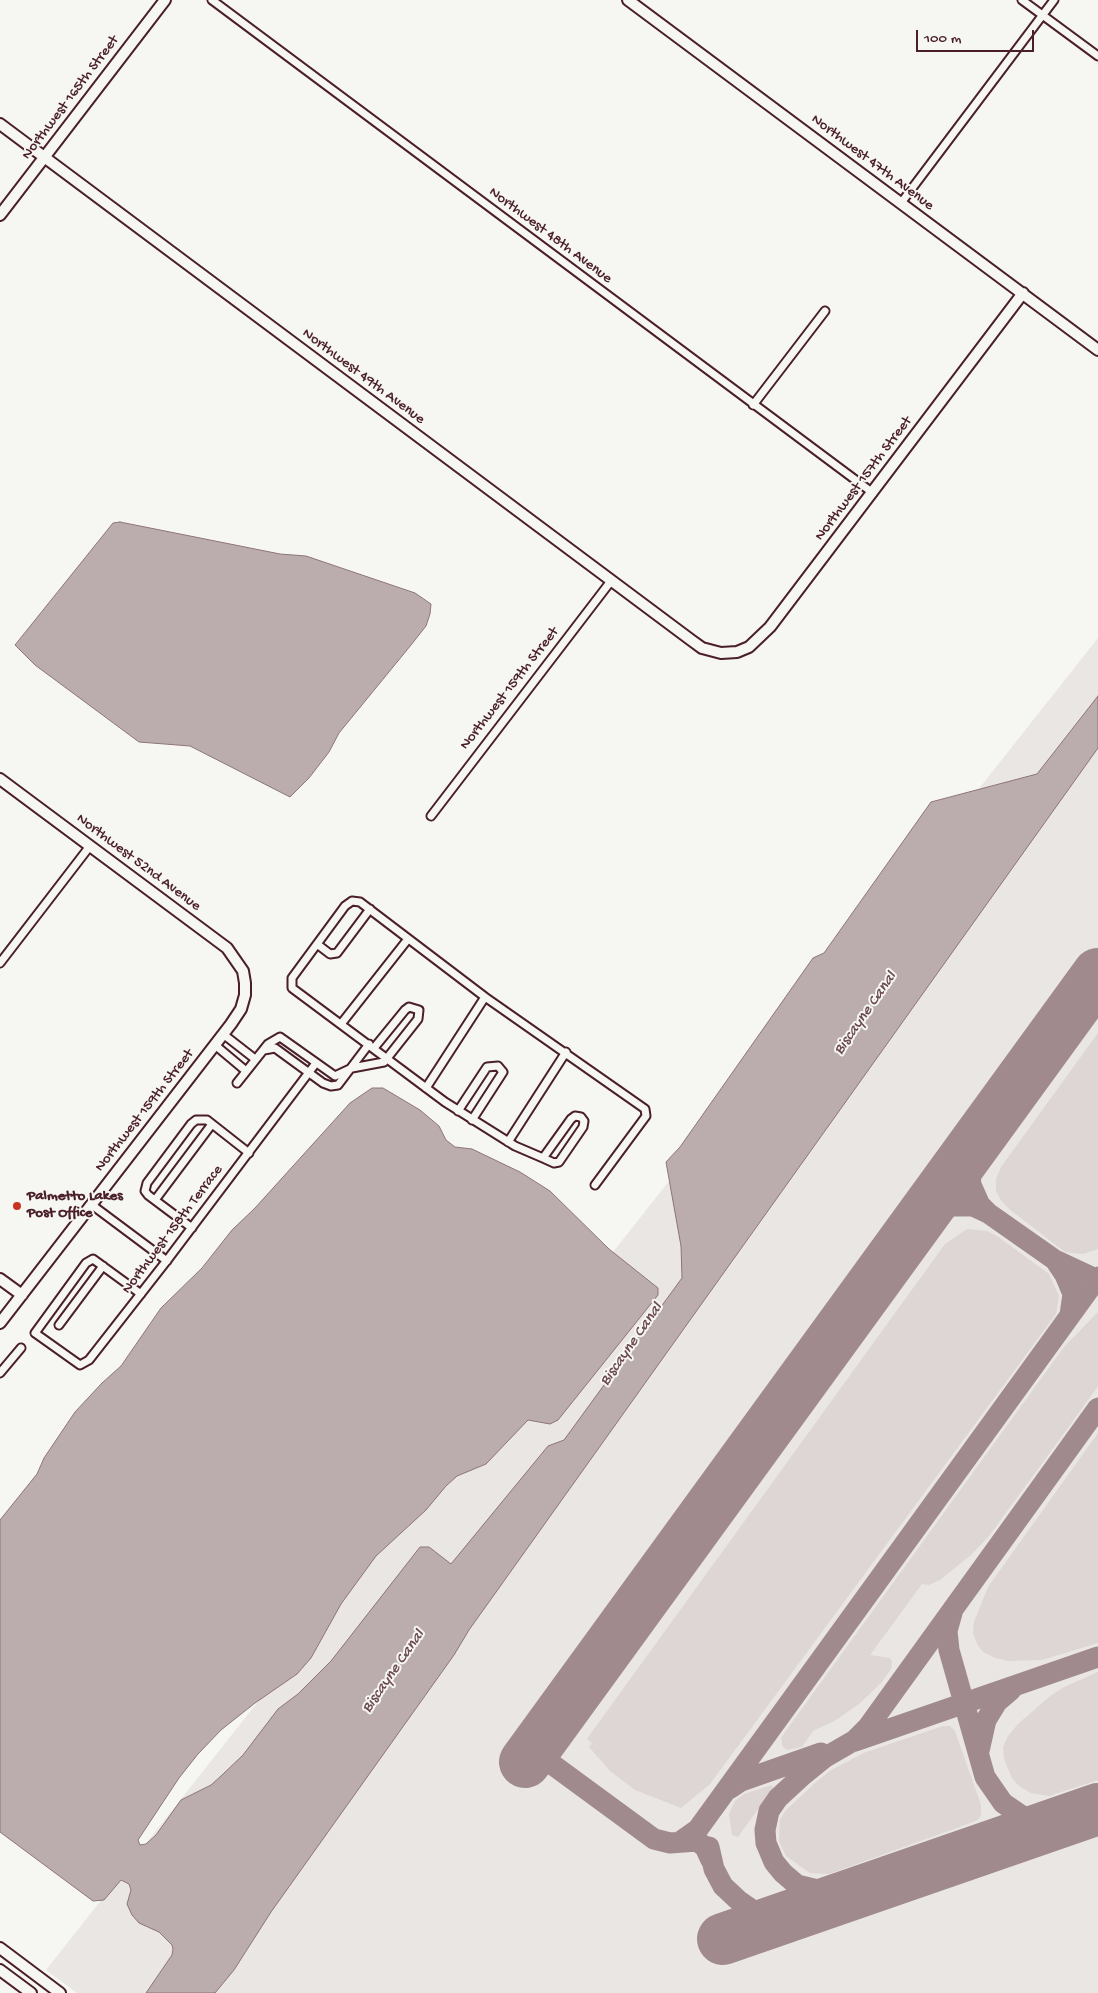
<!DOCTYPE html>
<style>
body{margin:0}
#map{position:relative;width:1098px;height:1993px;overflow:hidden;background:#f6f6f2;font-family:"Gochi Hand",sans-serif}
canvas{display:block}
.scale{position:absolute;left:916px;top:30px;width:118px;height:22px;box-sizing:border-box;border:2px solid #4a1f2b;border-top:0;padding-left:6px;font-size:15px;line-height:18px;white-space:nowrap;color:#4a1f2b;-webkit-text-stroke:4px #f6f6f2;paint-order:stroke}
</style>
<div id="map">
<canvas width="1098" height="1993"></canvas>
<div class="scale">100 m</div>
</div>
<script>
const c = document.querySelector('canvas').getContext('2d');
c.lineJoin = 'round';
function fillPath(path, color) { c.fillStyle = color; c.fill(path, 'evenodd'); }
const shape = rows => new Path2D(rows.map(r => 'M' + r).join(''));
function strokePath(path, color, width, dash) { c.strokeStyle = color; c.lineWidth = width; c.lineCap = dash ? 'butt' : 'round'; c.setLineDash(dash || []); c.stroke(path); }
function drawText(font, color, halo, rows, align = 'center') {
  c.font = font + ' "Gochi Hand",sans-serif'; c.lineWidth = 4; c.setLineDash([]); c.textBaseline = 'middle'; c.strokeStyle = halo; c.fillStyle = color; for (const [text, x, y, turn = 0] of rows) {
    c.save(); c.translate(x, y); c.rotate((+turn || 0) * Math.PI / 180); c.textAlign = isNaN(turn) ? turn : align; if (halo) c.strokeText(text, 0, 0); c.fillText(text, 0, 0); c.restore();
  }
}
fillPath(shape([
 [1098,638,1098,1993,77,1993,46,1970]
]), '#e9e6e3');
fillPath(shape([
 [1098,1033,1098,1249,1083,1254,1072,1253,1065,1252,1009,1209,1000,1199,996,1190,996,1179,1001,1167],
 [967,1229,987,1231,997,1236,1049,1274,1059,1296,1056,1314,710,1784,681,1808,635,1790,610,1771,589,1747,592,1743,587,1739,589,1736,945,1244],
 [1098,1312,1098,1386,1073,1421,989,1536,971,1555,940,1580,929,1585,922,1584,870,1655,890,1658,892,1662,891,1669,882,1682,859,1704,836,1720,813,1731,802,1747,787,1750,783,1747,781,1738,785,1732,1064,1347],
 [1098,1433,1098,1643,1042,1660,1008,1661,995,1658,983,1652,977,1644,973,1633,974,1622,988,1587],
 [1098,1672,1098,1780,1049,1796,1031,1793,1019,1786,1012,1778,1004,1759,1003,1747,1008,1736,1018,1724,1049,1697,1064,1687],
 [943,1726,950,1726,955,1731,981,1805,981,1816,976,1821,829,1874,810,1873,786,1856,779,1841,780,1820,785,1811,816,1782,831,1770,866,1752],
 [772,1785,773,1789,740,1834,738,1837,732,1835,729,1814,735,1801,744,1794]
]), '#ddd6d5');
const water = shape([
 [120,522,280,554,306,556,415,593,431,604,430,614,426,626,411,645,339,733,329,752,309,778,290,797,190,746,139,742,35,665,15,645,113,523,120,522],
 [1098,696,1098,748,469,1630,454,1655,271,1912,234,1970,215,1993,146,1993,172,1955,173,1949,172,1945,159,1932,139,1923,132,1915,127,1904,131,1890,129,1884,121,1880,104,1900,93,1901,0,1832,0,1520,37,1474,44,1458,75,1412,102,1383,121,1366,161,1308,202,1268,232,1230,255,1208,350,1103,372,1088,383,1088,420,1110,439,1126,446,1140,455,1147,472,1149,520,1172,550,1191,609,1249,658,1288,658,1295,558,1420,550,1424,528,1420,486,1464,457,1476,446,1486,426,1510,376,1556,341,1604,311,1658,297,1674,255,1703,221,1730,198,1754,179,1778,138,1840,140,1845,146,1844,156,1835,181,1800,211,1785,221,1776,243,1755,278,1709,298,1694,331,1661,420,1547,429,1547,451,1564,548,1446,564,1440,682,1278,681,1246,666,1162,680,1147,813,958,824,953,931,802,1037,774,1098,696]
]);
fillPath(water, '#bbadae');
strokePath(water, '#8e747a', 1);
strokePath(shape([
 [972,1148,969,1163,971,1185,980,1205,988,1213],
 [922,1216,947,1206,973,1206,988,1213,1055,1260,1098,1280],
 [1055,1260,1065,1275,1073,1294,1070,1315],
 [952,1613,947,1631,949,1650,985,1777,1003,1803,1041,1829],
 [855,1741,1098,1657],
 [534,1751,654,1839,670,1843,697,1841,705,1847,711,1860],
 [979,1751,986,1720,997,1702,1011,1690],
 [729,1789,741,1781,821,1753],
 [681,1841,698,1829,1098,1277],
 [709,1847,714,1869,723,1886,738,1900,771,1923],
 [847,1897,797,1885,783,1873,774,1862,766,1843,765,1830,769,1811,778,1798,803,1775,824,1758,855,1740,868,1727,1098,1408]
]), '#a08a8e', 21);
strokePath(shape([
 [525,1762,1098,974],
 [723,1939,1098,1809]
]), '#a08a8e', 52);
const street = shape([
 [212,0,873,493],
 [1022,0,1098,56],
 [901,203,1054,0],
 [753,405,825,311],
 [431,816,611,581],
 [317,944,330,954,337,953,370,909],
 [0,963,90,846],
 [341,1024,408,939],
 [223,1034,255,1059],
 [215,1045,246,1071],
 [264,1050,275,1048,323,1083,331,1086,338,1085,369,1044],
 [237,1083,268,1044,280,1037,335,1076,352,1068,384,1062,418,1019,419,1010,409,1007,405,1010,374,1048],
 [426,1088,485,997],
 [458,1111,487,1067,498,1066,503,1072,472,1120],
 [508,1142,566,1052],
 [543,1158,571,1119,575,1116,581,1117,584,1121,583,1127,559,1162,554,1163,543,1158,515,1146,445,1102,292,988,292,978,345,906,352,901,360,902,485,997,645,1109,646,1116,595,1185],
 [155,1200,212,1124],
 [92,1205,167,1261],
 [192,1228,148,1195,145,1191,147,1183,191,1124,196,1120,207,1120,249,1153],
 [141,1294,93,1259,86,1263,35,1333,80,1365,89,1360,168,1259,316,1063],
 [59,1325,103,1266],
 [0,1373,21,1348]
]);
const secondary = shape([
 [628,0,1098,350],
 [0,124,691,640,702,648,721,653,737,652,749,647,770,627,1023,293],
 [0,215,165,0],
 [0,779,227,948,243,971,245,983,245,995,241,1009,231,1024,0,1323],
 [0,1279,22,1295]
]);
const primary = shape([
 [0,1948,60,1993],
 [0,1970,31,1993]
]);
strokePath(street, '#4a1f2b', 11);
strokePath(secondary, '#4a1f2b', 14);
strokePath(primary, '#4a1f2b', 14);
strokePath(street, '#f6f6f2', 7);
strokePath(secondary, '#f6f6f2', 10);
strokePath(primary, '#f6f6f2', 10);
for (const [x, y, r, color] of [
 [17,1206,5,"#c8321e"]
]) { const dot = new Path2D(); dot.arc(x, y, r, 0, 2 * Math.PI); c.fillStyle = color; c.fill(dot); strokePath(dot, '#f6f6f2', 2); }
drawText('15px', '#4a1f2b', '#f6f6f2', [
 ["Northwest 165th Street",71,98,-53],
 ["Northwest 47th Avenue",872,163,37],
 ["Northwest 48th Avenue",550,236,37],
 ["Northwest 49th Avenue",363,377,37],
 ["Northwest 157th Street",864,479,-53],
 ["Northwest 159th Street",510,689,-52],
 ["Northwest 52nd Avenue",138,863,37],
 ["Northwest 159th Street",145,1111,-52],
 ["Northwest 158th Terrace",173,1230,-53]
]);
drawText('bold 15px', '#4a1f2b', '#f6f6f2', [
 ["Palmetto Lakes",27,1197],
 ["Post Office",27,1214]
], 'left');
drawText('italic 16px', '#6c4a52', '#f6f6f2', [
 ["Biscayne Canal",866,1014,-55],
 ["Biscayne Canal",632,1345,-55],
 ["Biscayne Canal",394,1672,-55]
]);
</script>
